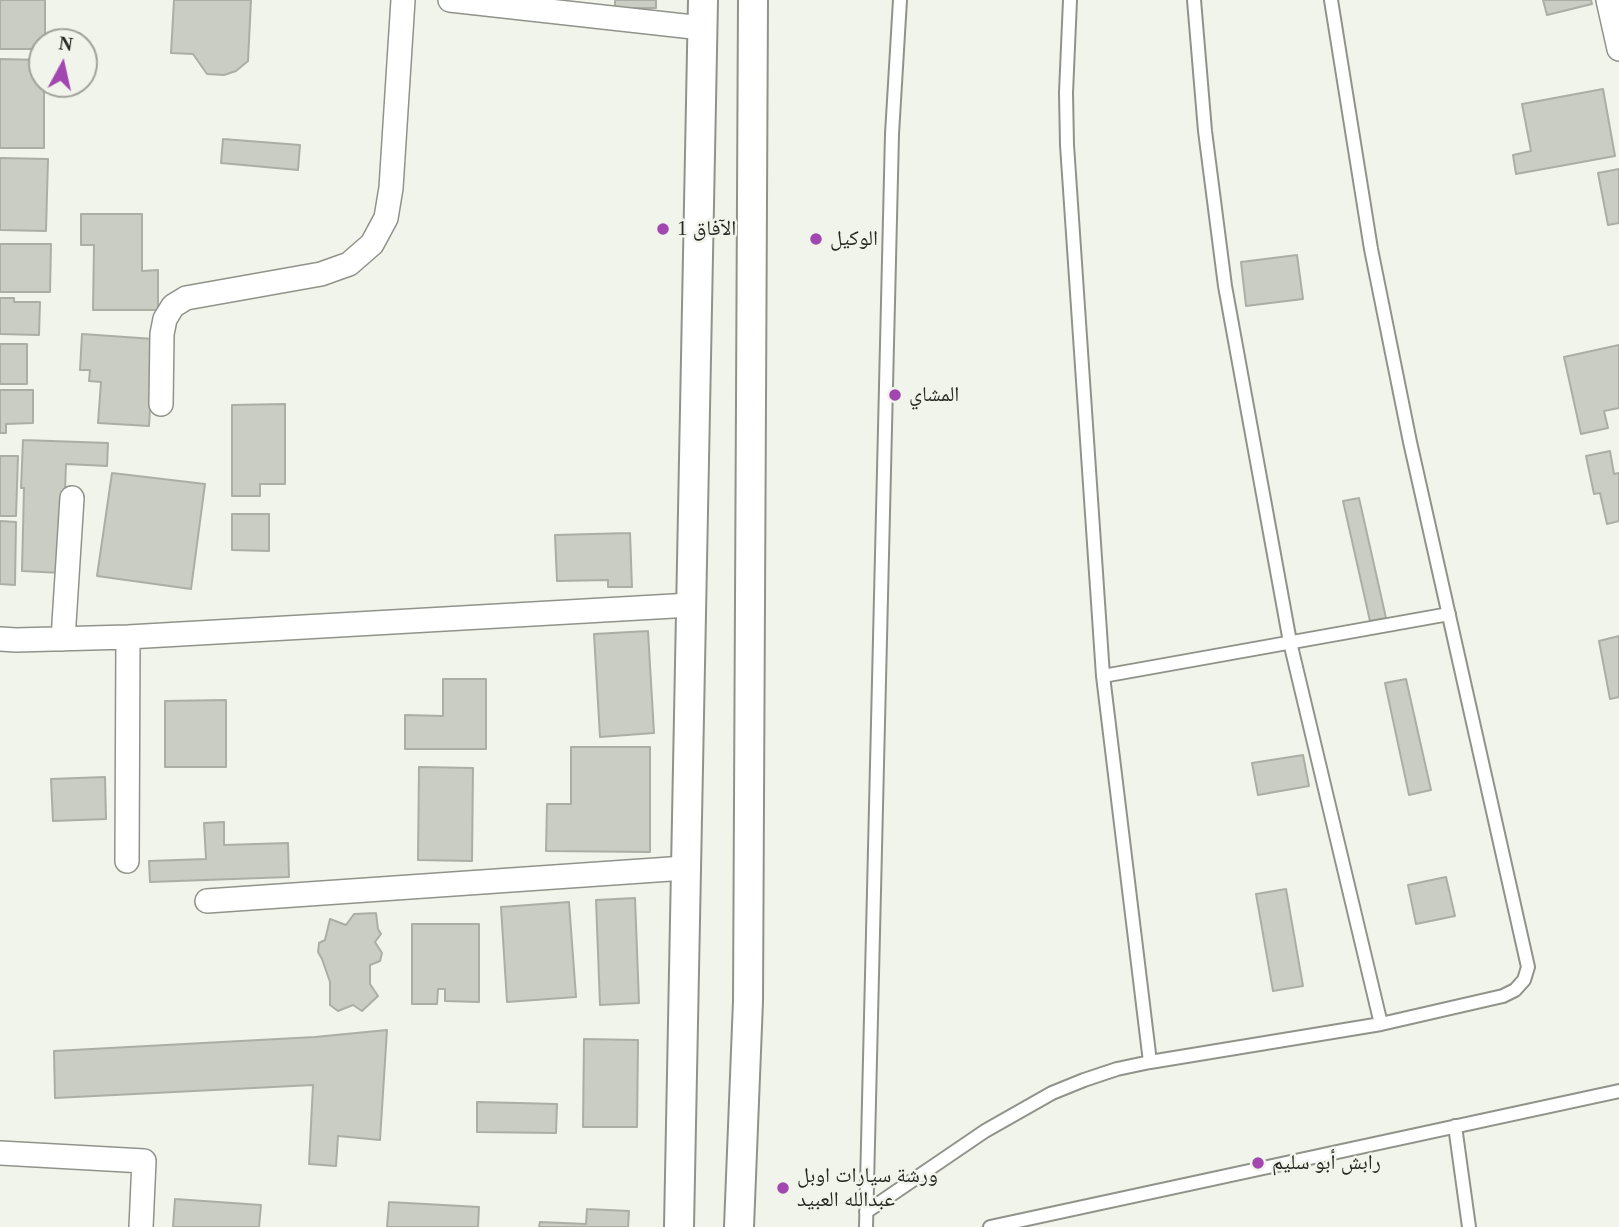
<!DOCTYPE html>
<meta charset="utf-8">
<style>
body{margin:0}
#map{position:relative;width:1619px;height:1227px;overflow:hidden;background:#f0f4ea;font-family:"Times New Roman",serif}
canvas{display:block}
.north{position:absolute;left:28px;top:28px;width:70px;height:70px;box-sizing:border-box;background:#f0f4ea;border:2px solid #a0a29b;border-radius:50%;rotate:8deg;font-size:19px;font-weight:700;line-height:28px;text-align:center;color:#272824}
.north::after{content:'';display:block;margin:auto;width:24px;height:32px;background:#a246b0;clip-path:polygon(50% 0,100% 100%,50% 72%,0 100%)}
</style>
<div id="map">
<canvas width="1619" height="1227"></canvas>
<div class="north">N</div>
</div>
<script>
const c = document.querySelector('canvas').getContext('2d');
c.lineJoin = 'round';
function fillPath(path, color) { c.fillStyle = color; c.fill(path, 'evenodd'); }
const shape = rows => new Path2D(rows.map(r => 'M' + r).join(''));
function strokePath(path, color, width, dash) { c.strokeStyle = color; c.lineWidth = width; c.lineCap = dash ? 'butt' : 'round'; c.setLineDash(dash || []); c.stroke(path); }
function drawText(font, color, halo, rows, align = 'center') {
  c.font = font + ' "Times New Roman","Noto Naskh Arabic",serif'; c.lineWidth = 5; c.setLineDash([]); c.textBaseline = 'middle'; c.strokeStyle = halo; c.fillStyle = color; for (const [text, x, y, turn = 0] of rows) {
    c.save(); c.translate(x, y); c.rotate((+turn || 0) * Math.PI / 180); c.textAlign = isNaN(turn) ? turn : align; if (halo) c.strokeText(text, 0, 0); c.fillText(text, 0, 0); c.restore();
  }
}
const building = shape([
 [0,0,45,0,45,42,42,42,42,49,0,49,0,0],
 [174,0,251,0,248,61,236,71,224,75,207,74,193,54,171,53,174,0],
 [615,0,656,0,656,8,615,8,615,0],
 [1543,0,1591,0,1592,4,1547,15,1543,0],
 [0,59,42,60,42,84,44,84,44,148,0,148,0,59],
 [1603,89,1615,156,1516,174,1513,155,1531,151,1522,104,1603,89],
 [223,139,300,145,298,170,221,163,223,139],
 [0,158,48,159,46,231,0,230,0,158],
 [1619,169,1619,223,1608,225,1598,173,1619,169],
 [81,214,142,214,142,271,158,270,158,310,93,310,94,245,81,245,81,214],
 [0,244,51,244,50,292,0,292,0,244],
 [1297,255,1303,299,1246,306,1241,262,1297,255],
 [0,298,14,298,14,302,40,302,39,335,0,334,0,298],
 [82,334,154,339,149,426,98,423,101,382,89,381,90,370,80,370,82,334],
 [0,344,27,344,27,384,0,384,0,344],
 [1619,345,1619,408,1604,411,1608,428,1581,434,1564,357,1619,345],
 [0,390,33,390,33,423,6,424,6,433,0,433,0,390],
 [285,404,285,484,260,484,260,496,232,496,232,405,285,404],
 [23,440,108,443,107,466,66,464,62,573,22,571,24,488,21,488,23,440],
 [1610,451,1614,474,1619,473,1619,521,1607,524,1600,493,1594,494,1586,456,1610,451],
 [0,456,18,456,16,516,0,516,0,456],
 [112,473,205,484,191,589,97,576,112,473],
 [1359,498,1386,618,1370,621,1343,501,1359,498],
 [232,514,269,514,269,551,232,550,232,514],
 [0,521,16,522,15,585,0,584,0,521],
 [630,533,632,587,608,587,608,580,557,581,555,535,630,533],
 [648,631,654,733,600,737,594,634,648,631],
 [1619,636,1619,697,1610,699,1599,641,1619,636],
 [443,679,486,679,486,749,405,749,405,715,443,716,443,679],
 [1406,679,1431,790,1409,795,1385,683,1406,679],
 [226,700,226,767,165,767,165,701,226,700],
 [571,747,650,747,650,852,546,851,547,804,571,804,571,747],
 [1303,755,1309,786,1258,795,1252,763,1303,755],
 [419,767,473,768,472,861,418,860,419,767],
 [105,777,106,819,53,821,51,779,105,777],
 [224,822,224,845,288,843,289,877,150,882,149,861,206,859,204,823,224,822],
 [1446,877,1455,916,1416,924,1408,885,1446,877],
 [1286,889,1303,986,1273,991,1256,894,1286,889],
 [635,898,639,1003,600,1005,596,900,635,898],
 [569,902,576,997,507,1002,501,907,569,902],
 [376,913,378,929,381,934,375,942,382,953,380,961,370,965,370,984,378,996,362,1011,353,1005,338,1011,330,1005,330,982,322,959,318,952,319,943,325,940,330,919,346,925,354,914,376,913],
 [412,924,479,924,479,1002,445,1001,445,989,438,989,437,1004,412,1004,412,924],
 [387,1030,380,1140,338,1136,336,1166,309,1164,313,1085,55,1098,54,1051,315,1037,387,1030],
 [584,1039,638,1040,637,1127,583,1127,584,1039],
 [477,1102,557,1104,556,1133,477,1132,477,1102],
 [175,1199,261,1205,259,1227,173,1227,175,1199],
 [389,1202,479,1207,478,1227,387,1227,389,1202],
 [587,1209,629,1211,628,1227,539,1227,540,1222,586,1224,587,1209]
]);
fillPath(building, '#cacdc3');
strokePath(building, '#abaea4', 2);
const service = shape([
 [1070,0,1066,93,1067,145,1103,676,1150,1062],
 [1194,0,1205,131,1225,286,1290,642,1381,1024],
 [1103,676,1449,614],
 [1455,1126,1469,1227],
 [866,1212,985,1131,1052,1093,1084,1080,1117,1069,1150,1062,1381,1024,1503,996,1515,990,1524,980,1528,967,1410,442,1371,249,1331,0],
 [866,1227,892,134,900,0],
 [990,1227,1619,1091]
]);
const minor = shape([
 [450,0,702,28],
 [1608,0,1619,49],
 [161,404,162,334,165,319,173,306,186,298,321,274,349,264,372,244,386,218,391,188,403,0],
 [0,639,16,640,128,637,691,605],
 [63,639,72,498],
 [127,861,128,637],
 [207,901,685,868],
 [0,1153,144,1161,141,1227]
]);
const tertiary = shape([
 [679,1227,703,0],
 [739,1227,748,1001,753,0]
]);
strokePath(service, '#90938a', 16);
strokePath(minor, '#90938a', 26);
strokePath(tertiary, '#90938a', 32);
strokePath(service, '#fff', 12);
strokePath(minor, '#fff', 23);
strokePath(tertiary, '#fff', 28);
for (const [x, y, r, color] of [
 [663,229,7,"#a246b0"],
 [816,239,7,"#a246b0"],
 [895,395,7,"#a246b0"],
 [1258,1163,7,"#a246b0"],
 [783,1188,7,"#a246b0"]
]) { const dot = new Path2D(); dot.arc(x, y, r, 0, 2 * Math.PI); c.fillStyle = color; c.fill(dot); strokePath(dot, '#f0f4ea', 2.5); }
drawText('21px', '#272824', '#f0f4ea', [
 ["الآفاق 1",677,229],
 ["الوكيل",830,239],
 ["المشاي",909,395],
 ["رابش أبو سليم",1272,1163],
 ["ورشة سيارات اوبل",797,1176],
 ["عبدالله العبيد",797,1200]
], 'left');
</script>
